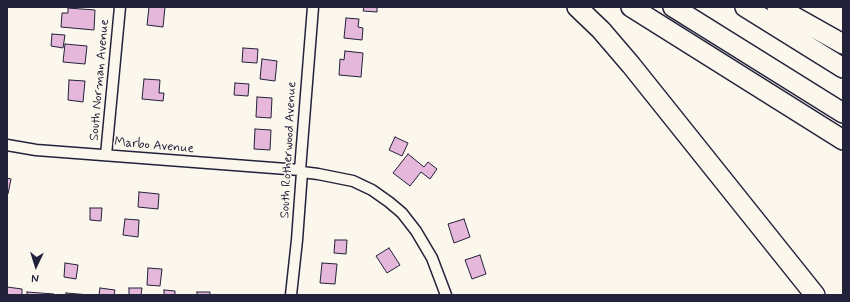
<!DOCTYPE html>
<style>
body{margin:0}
#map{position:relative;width:850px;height:302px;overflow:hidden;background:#fbf7ec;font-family:Mynerve,sans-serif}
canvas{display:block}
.frame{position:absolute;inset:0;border:8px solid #22223b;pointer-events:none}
.north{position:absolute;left:16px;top:246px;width:40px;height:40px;-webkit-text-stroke:3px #fbf7ec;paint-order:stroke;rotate:184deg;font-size:11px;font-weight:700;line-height:16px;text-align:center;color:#22223b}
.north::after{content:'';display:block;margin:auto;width:14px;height:18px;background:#22223b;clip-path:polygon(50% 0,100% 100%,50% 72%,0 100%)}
</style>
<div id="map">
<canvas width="850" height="302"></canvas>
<div class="frame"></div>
<div class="north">N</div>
</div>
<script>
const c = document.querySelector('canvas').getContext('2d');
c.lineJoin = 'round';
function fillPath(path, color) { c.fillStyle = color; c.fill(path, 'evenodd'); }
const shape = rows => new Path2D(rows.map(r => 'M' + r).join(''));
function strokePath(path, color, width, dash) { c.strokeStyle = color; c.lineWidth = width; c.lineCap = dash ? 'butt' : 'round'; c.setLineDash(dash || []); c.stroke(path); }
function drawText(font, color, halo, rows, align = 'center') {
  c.font = font + ' Mynerve,sans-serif'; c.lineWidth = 3; c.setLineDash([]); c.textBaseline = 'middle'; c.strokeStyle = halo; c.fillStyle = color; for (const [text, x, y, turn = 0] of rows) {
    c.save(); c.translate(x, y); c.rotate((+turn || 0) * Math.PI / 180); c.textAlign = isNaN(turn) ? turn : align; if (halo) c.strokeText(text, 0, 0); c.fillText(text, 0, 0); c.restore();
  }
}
const building = shape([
 [149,7,165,7,163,27,147,25,149,7],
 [364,7,377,7,377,12,363,11,364,7],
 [68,8,95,10,94,30,61,27,62,13,68,13,68,8],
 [346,18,359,19,358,27,363,28,362,40,344,38,346,18],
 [52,34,65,35,63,48,51,46,52,34],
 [65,44,87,46,85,64,63,62,65,44],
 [243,48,258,49,257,63,242,62,243,48],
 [345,51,363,53,361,77,339,75,340,59,344,60,345,51],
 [262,59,277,61,275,81,260,79,262,59],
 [144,79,160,80,159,93,164,93,163,101,142,99,144,79],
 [69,80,85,81,83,102,68,100,69,80],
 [235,83,249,84,248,96,234,95,235,83],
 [257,97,272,98,271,118,256,117,257,97],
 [255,129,271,130,270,150,254,149,255,129],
 [395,137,408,143,402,156,389,150,395,137],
 [408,154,424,167,428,162,437,169,430,179,421,172,410,186,393,173,408,154],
 [7,178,11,179,8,194,7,194,7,178],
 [139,192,159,194,158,209,138,207,139,192],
 [90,208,102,208,101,221,90,220,90,208],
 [125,219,139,220,138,237,123,235,125,219],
 [464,219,470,237,454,243,448,224,464,219],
 [335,240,347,240,346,254,334,253,335,240],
 [389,248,400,265,387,273,376,256,389,248],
 [480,255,486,274,472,279,465,260,480,255],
 [65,263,78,265,76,279,64,277,65,263],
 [322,263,337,264,335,284,320,283,322,263],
 [148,268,162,269,160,286,147,285,148,268],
 [7,287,22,289,22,295,7,295,7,287],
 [100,288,115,290,114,295,118,295,99,295,100,288],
 [129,288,142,288,141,295,129,295,129,288],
 [164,290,175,291,175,295,164,295,164,290],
 [27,292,54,294,54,295,27,295,27,292],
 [197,292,210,292,210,295,197,295,197,292],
 [66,293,90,295,66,295,66,293]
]);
fillPath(building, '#e5b7da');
strokePath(building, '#22223b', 1);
const minor = shape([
 [7,145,36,150,300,170],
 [106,155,120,7],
 [302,172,318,174,353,181,372,190,389,202,402,213,416,231,432,258,446,295],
 [291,295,297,240,302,172,300,170,313,7]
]);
const motorway = shape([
 [577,7,601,30,631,65,815,295],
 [631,7,843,140],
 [673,7,843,113],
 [745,7,843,68],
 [777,7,843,44]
]);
strokePath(minor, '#22223b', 13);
strokePath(motorway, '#22223b', 22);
strokePath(minor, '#fbf7ec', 10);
strokePath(motorway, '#fbf7ec', 19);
drawText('13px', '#22223b', '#fbf7ec', [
 ["South Norman Avenue",100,80,-85],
 ["Marbo Avenue",154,146,5],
 ["South Rotherwood Avenue",289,150,-87]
]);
</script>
